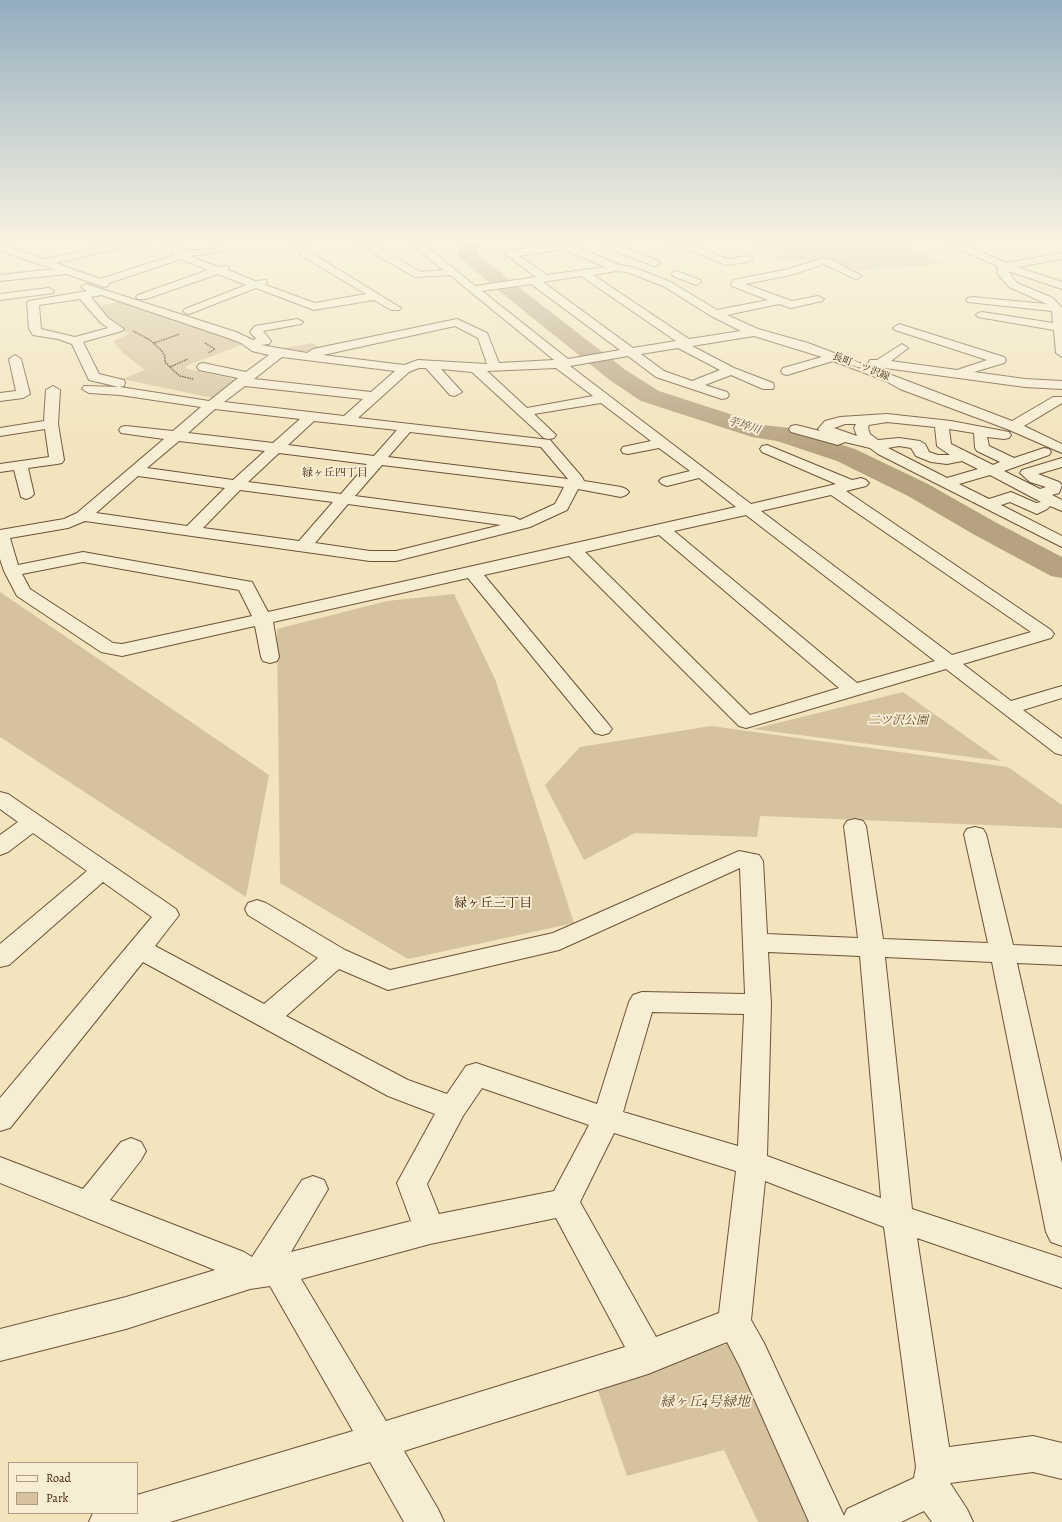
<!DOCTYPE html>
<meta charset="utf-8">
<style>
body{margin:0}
#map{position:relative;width:1062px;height:1522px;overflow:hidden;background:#f2e4bc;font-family:Alegreya,serif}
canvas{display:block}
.legend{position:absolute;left:8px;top:1462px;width:130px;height:52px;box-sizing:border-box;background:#f7edd3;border:1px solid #ad9c83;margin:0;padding:5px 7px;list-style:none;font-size:12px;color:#3f230c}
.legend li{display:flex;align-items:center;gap:8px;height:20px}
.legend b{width:20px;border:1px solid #ad9c83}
</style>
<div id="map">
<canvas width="1062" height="1522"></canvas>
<ul class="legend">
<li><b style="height:5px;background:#f7edd3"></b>Road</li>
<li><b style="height:11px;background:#d4c39e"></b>Park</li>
</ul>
</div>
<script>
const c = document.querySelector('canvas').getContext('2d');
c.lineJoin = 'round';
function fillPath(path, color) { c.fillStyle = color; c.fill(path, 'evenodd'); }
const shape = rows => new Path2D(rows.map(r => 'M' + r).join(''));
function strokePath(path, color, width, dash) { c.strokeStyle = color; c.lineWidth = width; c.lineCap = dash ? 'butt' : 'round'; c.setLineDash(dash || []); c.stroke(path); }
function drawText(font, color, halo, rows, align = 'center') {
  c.font = font + ' Alegreya,"Noto Serif JP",serif'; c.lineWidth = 4; c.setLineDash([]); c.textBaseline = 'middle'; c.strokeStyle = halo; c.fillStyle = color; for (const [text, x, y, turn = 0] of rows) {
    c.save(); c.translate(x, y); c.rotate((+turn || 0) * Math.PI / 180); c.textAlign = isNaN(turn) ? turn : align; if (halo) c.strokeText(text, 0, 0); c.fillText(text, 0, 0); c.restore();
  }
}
fillPath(shape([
 [742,240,907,240,908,242,905,247,927,255,943,264,852,271,824,259,801,261,773,259,770,255,784,252],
 [121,301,239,342,242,345,190,364,185,368,238,380,221,396,213,398,122,379,145,370,123,353,113,341,128,334,121,330,124,328,104,316,100,306],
 [312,343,321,348,299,353,279,349],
 [0,592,269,775,246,897,0,737],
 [454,594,495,679,574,923,408,959,280,883,277,629,387,601],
 [903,692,1001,761,753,729],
 [711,726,1008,767,1062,805,1062,828,760,816,757,837,635,833,584,860,545,785,580,747],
 [730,1343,812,1522,758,1522,724,1450,627,1476,596,1385]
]), '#d4c39e');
fillPath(shape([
 [451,240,476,241,479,247,477,253,512,282,627,371,659,391,764,425,789,428,855,449,928,484,995,522,1062,557,1062,578,1051,576,973,534,908,496,837,461,777,441,752,437,641,401,611,381,498,290,460,258,458,254,460,248,451,240]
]), '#b5a280');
const minor = shape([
 [0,240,6,240,6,246,45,259,131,240,152,240,56,263,100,279,175,255,166,240,176,240,183,251,222,248,223,250,222,252,190,256,218,267,228,266,229,268,228,270,255,281,266,280,267,282,265,285,315,303,366,294,302,256,292,240,302,240,310,252,401,308,399,310,391,310,374,300,314,310,256,288,189,314,185,313,183,311,185,309,246,285,218,274,146,299,138,299,136,297,138,295,208,270,181,259,109,283,108,286,104,287,67,274,0,281,0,275,54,269,0,251,0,240],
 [361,240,388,240,373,244,421,272,443,270,407,240,419,240,475,286,536,277,505,254,510,251,553,244,546,240,561,240,619,265,633,267,671,282,717,310,768,300,732,286,731,284,733,280,789,269,823,258,832,260,862,276,857,279,853,278,824,264,791,275,745,284,792,301,818,296,824,299,822,301,791,308,779,304,727,315,758,329,808,343,1012,421,1053,397,1062,397,1062,403,1024,426,1062,444,1062,453,1007,429,900,389,886,381,833,361,787,375,783,374,781,371,783,368,822,357,754,336,692,346,734,368,773,383,774,386,773,389,763,389,731,375,705,385,727,392,729,395,727,398,722,399,656,377,628,356,570,366,751,504,836,484,762,452,760,449,762,446,767,445,852,480,861,478,866,480,869,483,866,486,846,491,1051,630,1054,634,1051,638,963,664,1011,701,1062,686,1062,698,1023,710,1062,739,1062,755,1055,753,946,669,753,726,746,728,739,726,569,556,484,575,609,725,612,729,609,733,602,735,595,733,468,578,273,622,279,657,277,661,270,663,263,661,261,657,255,626,122,656,101,652,17,596,4,571,0,559,0,530,64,519,77,513,164,439,121,433,119,430,121,427,126,426,173,431,201,407,120,395,89,393,82,389,84,386,120,387,209,401,238,378,199,370,197,367,199,364,203,363,246,372,269,355,252,351,241,343,228,338,101,295,91,297,108,318,124,329,122,331,83,342,99,374,124,380,125,383,124,386,119,387,89,380,72,344,58,339,33,335,29,329,27,303,29,301,87,291,81,287,86,284,236,332,253,340,256,339,250,332,255,326,297,319,303,322,301,324,263,331,271,341,269,344,261,345,307,353,313,349,457,319,487,333,499,363,554,360,450,275,415,277,359,245,358,243,361,240],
 [563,249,605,267,547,275,519,256,563,249],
 [616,271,627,272,663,286,711,316,741,331,689,339,593,275,616,271],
 [581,276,676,341,633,348,543,282,581,276],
 [531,284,620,350,568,359,482,291,531,284],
 [80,299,100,322,108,328,75,337,41,329,39,305,80,299],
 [455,326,478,338,487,364,418,360,404,365,323,355,455,326],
 [678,348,720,370,692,381,664,371,641,354,678,348],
 [282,357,395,371,371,392,254,379,282,357],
 [419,368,426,368,450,395,455,396,462,392,441,369,472,372,544,438,549,439,554,438,556,435,534,414,601,403,651,441,623,447,621,450,623,453,628,454,659,448,690,471,662,478,659,481,662,484,667,486,699,478,736,507,268,612,252,582,246,581,83,552,18,565,10,538,68,528,85,521,370,561,396,561,530,527,567,510,578,489,621,497,626,495,629,492,626,489,621,487,584,481,582,477,550,440,358,418,409,372,419,368],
 [556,368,593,396,527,408,487,371,556,368],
 [245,386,363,399,344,416,224,402,245,386],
 [215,409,300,419,273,443,188,433,215,409],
 [314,421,397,430,374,456,288,445,314,421],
 [410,432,541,447,568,479,388,457,410,432],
 [179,441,265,451,233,480,147,468,179,441],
 [279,453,367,464,341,494,248,482,279,453],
 [382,465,564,487,555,504,520,520,514,517,355,496,382,465],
 [138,476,225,488,187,526,96,513,138,476],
 [240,490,333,502,299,541,203,528,240,490],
 [831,495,1031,632,952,655,761,511,831,495],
 [348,504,501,525,396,551,370,551,315,543,348,504],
 [746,515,935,661,857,683,674,531,746,515],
 [659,535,839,688,750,715,585,552,659,535],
 [83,562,239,590,252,616,122,644,113,643,30,589,22,574,83,562],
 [666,240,681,240,727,259,748,256,753,259,748,262,726,265,666,240],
 [940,240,954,240,1006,263,1062,253,1062,259,1017,267,1062,282,1062,289,1008,271,1017,283,1053,298,1062,308,1062,357,1056,353,1054,330,978,317,976,315,978,313,982,312,1053,323,1052,311,968,302,966,300,968,298,972,297,1047,304,1009,287,998,274,997,266,940,240],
 [611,243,659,261,660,263,655,266,651,265,607,248,606,246,611,243],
 [677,271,700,280,701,282,696,285,673,276,672,274,673,272,677,271],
 [49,288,54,291,53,293,0,300,0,294,49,288],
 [899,324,1004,357,1006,360,1004,363,974,372,1025,379,1062,381,1062,389,1025,387,870,366,868,363,870,360,877,360,902,344,908,348,891,361,957,370,987,360,895,330,893,328,899,324],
 [15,355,21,359,30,394,23,398,0,401,0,393,16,391,9,359,15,355],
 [53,386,60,390,58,424,64,460,62,463,57,464,28,468,34,494,31,497,26,499,21,497,14,470,0,472,0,464,49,457,45,429,0,436,0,428,44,421,46,390,53,386],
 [887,414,951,421,1009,432,1011,435,1009,438,1004,439,987,437,989,446,1014,458,1044,448,1049,449,1051,452,1049,455,1004,471,1040,489,1046,487,1030,482,1020,473,1022,470,1062,458,1062,467,1038,474,1059,482,1062,485,1059,493,1052,495,1062,500,1062,511,1050,506,1047,509,1037,514,1010,502,1001,505,1062,536,1062,547,878,454,870,448,845,442,838,445,791,432,789,429,791,426,796,425,820,431,818,429,825,421,840,417,887,414],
 [887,422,935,427,937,446,950,455,938,455,929,452,925,444,920,441,899,438,878,440,870,434,868,428,869,425,887,422],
 [845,424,856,424,854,428,857,436,834,428,845,424],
 [949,429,974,433,975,448,977,451,1000,462,993,465,951,444,949,429],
 [899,446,911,448,916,456,931,462,947,464,962,461,978,469,947,478,888,448,899,446],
 [990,475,1041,502,1036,503,1011,492,989,499,959,484,990,475],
 [0,792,8,794,176,909,179,915,155,946,264,1004,318,958,248,915,245,909,248,903,257,900,266,903,345,950,390,970,553,933,739,851,759,855,763,861,767,934,858,938,844,826,847,821,855,819,863,821,866,826,883,939,988,943,964,834,967,829,975,827,983,829,986,834,1013,945,1062,947,1062,965,1017,963,1062,1163,1062,1246,1051,1242,1046,1232,992,962,885,957,912,1209,1062,1258,1062,1288,917,1238,949,1447,1033,1436,1062,1443,1062,1479,1033,1472,950,1483,967,1509,973,1522,932,1522,924,1511,901,1522,809,1522,740,1367,727,1342,648,1374,404,1451,438,1509,444,1522,404,1522,370,1462,170,1522,89,1522,93,1513,137,1513,137,1495,353,1431,270,1286,250,1289,126,1329,0,1361,0,1329,126,1297,215,1270,0,1183,0,1157,83,1189,121,1142,131,1138,141,1142,146,1151,141,1160,110,1200,244,1252,252,1257,302,1180,313,1176,324,1180,328,1189,291,1252,411,1221,397,1183,435,1114,388,1096,143,962,10,1128,0,1131,0,1098,152,917,103,882,9,965,0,967,0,944,87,871,33,833,8,852,0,855,0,835,18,822,0,809,0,792],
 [740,868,745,994,642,992,633,995,629,1002,597,1104,476,1063,466,1066,447,1094,408,1080,286,1016,339,969,388,990,559,950,740,868],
 [768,952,860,956,881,1198,767,1156,771,1004,768,952],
 [652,1012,744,1014,738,1146,623,1112,652,1012],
 [482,1088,589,1125,554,1191,439,1214,427,1184,463,1116,482,1088],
 [614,1133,736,1171,719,1313,656,1337,580,1202,614,1133],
 [765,1181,884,1227,916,1467,914,1478,847,1509,844,1516,764,1343,751,1320,765,1181],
 [556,1218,625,1347,386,1421,301,1279,430,1244,556,1218]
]);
strokePath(minor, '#6c5338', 2);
strokePath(shape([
 [133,331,150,340,161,350,165,356,165,362,175,372,180,376,193,379],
 [154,343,180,334],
 [205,343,215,349,208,353],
 [170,367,188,359]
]), '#3f230c', 1.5, [1.5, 1]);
fillPath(minor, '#f7edd3');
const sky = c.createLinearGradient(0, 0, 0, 454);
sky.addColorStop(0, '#93adbe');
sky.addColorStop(0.53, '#f9f3e1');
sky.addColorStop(1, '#f9f3e100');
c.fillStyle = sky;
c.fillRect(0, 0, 1062, 454);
drawText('10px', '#3f230c', '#f7edd3', [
 ["長町二ツ沢線",861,367,21]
]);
drawText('italic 11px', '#684f35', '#f7edd3', [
 ["芋埣川",744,426,17]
]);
drawText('11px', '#3f230c', '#f7edd3', [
 ["緑ヶ丘四丁目",335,473]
]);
drawText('italic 12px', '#644b30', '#f7edd3', [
 ["二ツ沢公園",898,721]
]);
drawText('13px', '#3f230c', '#f7edd3', [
 ["緑ヶ丘三丁目",493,904]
]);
drawText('italic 14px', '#644b30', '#f7edd3', [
 ["緑ヶ丘4号緑地",705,1403]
]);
</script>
